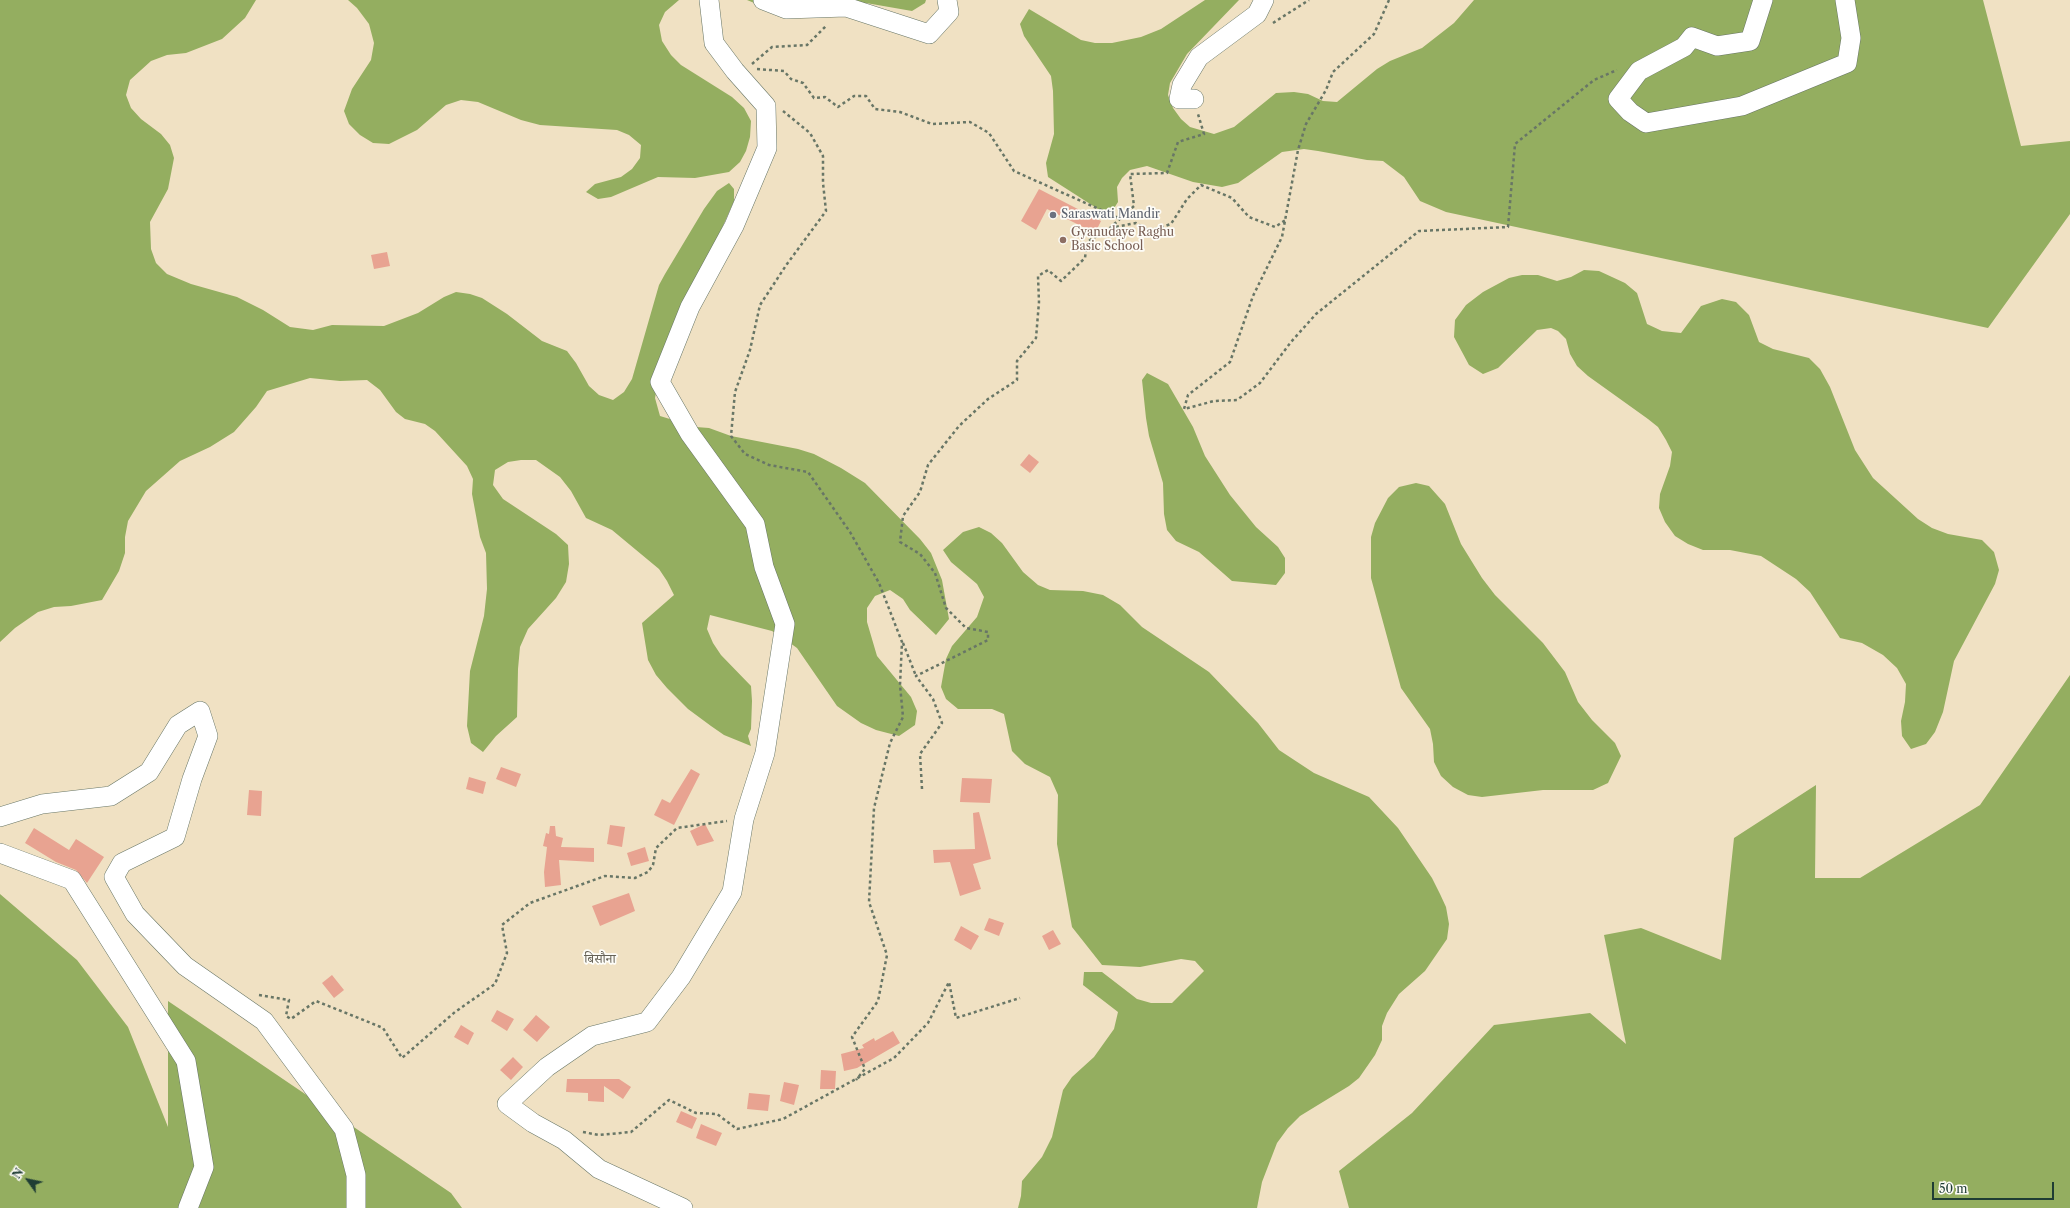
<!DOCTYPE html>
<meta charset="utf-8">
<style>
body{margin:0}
#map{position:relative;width:2070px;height:1208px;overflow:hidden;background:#f0e1c3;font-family:"Libre Caslon Text",serif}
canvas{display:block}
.north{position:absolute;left:8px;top:1160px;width:40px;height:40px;-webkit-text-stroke:3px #fdfcf7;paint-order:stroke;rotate:303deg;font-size:11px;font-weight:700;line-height:16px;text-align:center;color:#1f3d34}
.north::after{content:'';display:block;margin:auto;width:14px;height:18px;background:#1f3d34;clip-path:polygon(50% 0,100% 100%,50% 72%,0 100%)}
.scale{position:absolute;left:1932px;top:1182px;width:122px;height:18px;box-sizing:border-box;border:2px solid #1f3d34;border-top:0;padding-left:5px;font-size:12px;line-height:14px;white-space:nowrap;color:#1f3d34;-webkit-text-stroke:3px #fdfcf7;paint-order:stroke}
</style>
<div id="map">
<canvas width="2070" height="1208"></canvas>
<div class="north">N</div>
<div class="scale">50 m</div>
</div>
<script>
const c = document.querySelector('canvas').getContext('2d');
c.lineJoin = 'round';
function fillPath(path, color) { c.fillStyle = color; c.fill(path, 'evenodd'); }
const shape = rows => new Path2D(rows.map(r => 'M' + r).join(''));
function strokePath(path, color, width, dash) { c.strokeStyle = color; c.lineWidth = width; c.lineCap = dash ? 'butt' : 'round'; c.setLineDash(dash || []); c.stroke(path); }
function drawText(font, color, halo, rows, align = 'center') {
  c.font = font + ' "Libre Caslon Text","Noto Serif Devanagari",serif'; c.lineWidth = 3.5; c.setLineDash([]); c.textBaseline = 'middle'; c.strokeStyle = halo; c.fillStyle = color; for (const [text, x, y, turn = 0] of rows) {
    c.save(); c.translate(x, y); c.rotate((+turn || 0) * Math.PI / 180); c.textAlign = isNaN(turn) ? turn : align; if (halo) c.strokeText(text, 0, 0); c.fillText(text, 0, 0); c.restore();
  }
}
fillPath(shape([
 [0,0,256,0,245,18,222,39,186,53,167,55,151,61,130,80,126,95,131,108,141,119,161,134,170,145,174,158,168,189,150,222,151,249,156,263,167,274,191,284,237,297,263,310,290,327,313,330,332,325,384,326,418,313,444,297,456,292,470,294,482,298,507,314,542,341,567,351,576,363,589,386,599,395,613,400,624,392,632,379,659,285,665,274,704,209,717,191,729,183,734,189,734,201,661,366,655,398,660,416,696,427,709,428,731,436,798,449,814,454,841,468,865,483,920,539,931,553,942,580,949,619,936,635,910,610,903,599,890,590,875,596,867,608,867,622,877,656,911,697,917,711,915,725,899,736,876,730,861,723,837,706,797,648,783,638,772,631,710,615,707,629,713,643,721,655,751,686,752,701,751,729,748,736,751,746,724,735,711,726,688,709,667,688,656,675,648,660,642,623,674,595,667,581,659,569,612,530,586,518,571,491,560,477,536,460,521,460,508,462,495,470,493,485,503,499,556,534,568,545,569,564,566,582,556,598,528,629,520,647,518,669,517,717,496,736,483,752,471,743,467,726,470,671,484,616,487,589,486,553,480,537,472,494,473,479,467,466,435,431,425,424,405,419,396,412,380,390,367,380,340,381,310,378,267,391,256,407,234,432,210,447,180,461,146,491,128,521,125,537,125,553,119,571,102,600,71,606,54,607,38,612,15,628,0,642],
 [348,0,679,0,665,12,659,25,662,41,671,55,681,65,732,97,744,108,751,121,750,137,746,151,740,162,729,172,695,178,658,177,611,197,598,199,586,192,595,184,621,177,632,169,640,158,641,145,629,135,617,130,540,125,521,120,478,102,461,100,446,105,417,130,389,144,373,143,360,135,349,124,344,111,352,89,371,60,374,43,369,24,357,8],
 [747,0,926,0,925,3,912,11,866,3,851,6,769,9],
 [1205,0,1239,0,1187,54,1170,83,1168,95,1173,108,1181,119,1190,127,1214,134,1234,127,1276,93,1294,92,1308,94,1323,101,1337,102,1377,69,1390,61,1422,48,1454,23,1474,0,1983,0,2021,146,2070,141,2070,214,1988,328,1446,212,1420,201,1404,177,1383,161,1367,160,1318,151,1304,149,1282,152,1238,183,1222,187,1193,182,1147,166,1130,170,1122,178,1117,187,1118,202,1111,213,1098,209,1048,177,1046,163,1054,134,1053,91,1051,76,1024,36,1020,24,1029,9,1081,40,1095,43,1112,43,1141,37,1161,29],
 [1584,270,1599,271,1625,283,1637,293,1647,324,1662,331,1681,333,1701,306,1722,299,1736,302,1749,315,1759,342,1773,349,1809,358,1820,369,1830,387,1855,450,1873,478,1918,519,1932,528,1948,534,1982,540,1994,552,1999,570,1995,584,1954,661,1943,712,1935,732,1926,744,1911,749,1902,736,1901,721,1905,702,1906,684,1897,668,1883,655,1862,643,1840,638,1810,592,1796,579,1761,556,1730,550,1703,550,1688,544,1675,536,1665,522,1659,508,1660,494,1670,466,1672,452,1666,440,1658,427,1648,419,1588,376,1577,366,1570,354,1566,339,1558,331,1551,328,1537,330,1498,368,1483,374,1469,365,1454,337,1455,320,1466,305,1483,292,1509,278,1522,275,1538,275,1557,281,1571,277],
 [1147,373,1168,384,1193,427,1205,456,1230,495,1256,527,1278,547,1285,558,1285,573,1276,585,1232,581,1199,552,1176,541,1167,530,1164,514,1163,483,1149,436,1146,418,1142,380],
 [1416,483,1429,486,1445,504,1461,544,1482,578,1495,595,1543,643,1565,672,1578,702,1592,720,1615,743,1621,756,1608,783,1593,790,1543,790,1482,797,1468,795,1453,787,1441,776,1434,762,1433,744,1430,729,1401,688,1371,578,1371,537,1375,523,1388,498,1399,487],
 [979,527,991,533,1002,543,1023,572,1038,585,1050,590,1083,591,1103,595,1120,605,1142,627,1209,672,1258,723,1279,750,1314,773,1369,797,1398,828,1432,878,1440,894,1446,907,1449,924,1447,939,1425,971,1399,994,1387,1013,1382,1026,1382,1040,1375,1055,1359,1078,1349,1086,1300,1116,1288,1128,1277,1143,1262,1182,1257,1208,1018,1208,1021,1196,1022,1181,1042,1157,1052,1137,1063,1090,1072,1077,1094,1057,1114,1029,1118,1012,1083,985,1084,972,1102,972,1137,999,1151,1003,1172,1003,1204,971,1195,961,1181,959,1140,967,1102,965,1072,927,1057,844,1058,795,1050,777,1025,764,1012,751,1004,714,992,709,958,709,946,699,941,687,946,659,952,646,977,617,984,597,977,584,951,562,943,550,963,532],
 [2070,675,2070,1208,1349,1208,1339,1171,1412,1113,1494,1025,1590,1013,1626,1044,1604,935,1641,928,1721,960,1734,838,1816,785,1815,878,1860,878,1980,805],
 [0,894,77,960,128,1027,168,1127,168,1001,451,1193,462,1208,0,1208]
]), '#94ae60');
fillPath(shape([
 [1039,189,1101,221,1095,233,1047,209,1036,230,1021,221],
 [387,252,390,266,374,269,371,255],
 [1029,454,1039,462,1030,473,1020,465],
 [501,767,521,774,516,787,496,779],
 [691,769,700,774,674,825,654,815,662,799,670,803],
 [469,777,486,782,483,794,466,789],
 [962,778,992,779,990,803,960,802],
 [249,790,262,791,261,816,247,815],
 [979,812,991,859,973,864,981,889,960,896,950,862,934,863,933,850,975,849,973,813],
 [705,824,714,841,697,846,690,831],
 [610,825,625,827,622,847,607,844],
 [550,826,555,826,556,836,563,838,561,847,594,848,594,862,559,860,561,885,545,887,544,872,547,847,543,846,546,833,549,834],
 [34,828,69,850,76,839,104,857,87,883,76,870,56,862,25,843],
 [645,847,649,861,631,866,627,853],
 [629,893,635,911,600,926,592,906],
 [989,918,1004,923,999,936,984,930],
 [961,926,979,936,971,950,954,940],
 [1053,930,1061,944,1049,950,1042,936],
 [332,975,344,990,334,998,322,983],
 [497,1010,514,1019,507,1031,491,1021],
 [536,1015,550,1027,537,1042,523,1030],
 [461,1025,474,1033,468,1045,454,1037],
 [893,1031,900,1043,857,1068,844,1071,841,1054,864,1048,862,1045,874,1038,875,1041],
 [513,1057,523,1067,511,1080,500,1070],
 [821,1070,836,1071,835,1089,820,1089],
 [567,1079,619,1079,631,1087,623,1099,604,1086,604,1102,588,1101,588,1093,566,1092],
 [784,1082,799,1085,794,1105,780,1101],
 [749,1093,770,1095,768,1111,747,1109],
 [681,1111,697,1118,692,1129,676,1122],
 [701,1124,722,1133,716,1146,696,1138]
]), '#e8a391');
const street = shape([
 [763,0,786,9,846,7,929,34,949,12,947,0],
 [1763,0,1750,41,1717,46,1692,37,1684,47,1639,71,1618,99,1630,112,1646,123,1742,106,1847,63,1851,38,1845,0],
 [1194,99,1179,99,1182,85,1199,57,1257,14,1264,0],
 [0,817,42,804,111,796,149,772,178,725,200,711,208,736,192,779,175,837,122,863,114,877,135,914,185,966,264,1021,344,1129,356,1175,356,1208],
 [0,853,72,880,186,1061,204,1167,188,1208],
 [683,1208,599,1169,564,1140,533,1123,507,1104,547,1067,592,1036,647,1022,681,977,732,892,744,819,765,753,785,624,764,567,755,524,690,434,660,382,690,307,734,226,767,148,766,106,735,71,714,43,709,0]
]);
strokePath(street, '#687666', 20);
strokePath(shape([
 [1389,0,1374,34,1333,72,1326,90,1306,124,1298,150,1282,237,1253,296,1230,362,1188,395,1184,409,1214,401,1237,400,1260,383,1291,342,1316,314,1419,231,1508,227,1515,144,1594,80,1617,70],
 [1273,23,1309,0],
 [752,64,772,47,807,45,827,25],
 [757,69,784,71,791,79,803,83,814,98,825,97,838,107,854,96,866,96,875,109,900,112,932,124,970,122,989,133,1014,171,1119,218],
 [783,111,810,133,823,156,823,183,826,211,787,264,760,305,750,350,735,392,731,436,745,454,769,465,808,472,850,532,879,583,902,642,900,685,903,717,890,743,874,808,869,902,887,955,878,1001,852,1037,865,1069,856,1080],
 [1110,228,1136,223,1150,231,1171,224,1187,199,1201,185,1232,198,1249,217,1275,227,1287,219],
 [903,643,916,676],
 [922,789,920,754,942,723,933,699,916,676,988,640,988,632,966,628,946,608,935,573,920,554,900,542,903,516,920,492,928,465,959,426,988,399,1017,380,1017,361,1036,338,1039,302,1038,276,1048,270,1061,281,1085,258,1087,242,1110,228,1134,206,1130,174,1167,173,1178,142,1204,134,1198,114],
 [259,995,289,1000,286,1016,291,1019,316,1001,366,1021,383,1028,402,1058,455,1012,495,984,507,953,502,925,530,903,605,876,635,878,648,872,653,865,656,848,677,828,727,821],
 [583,1132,599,1135,631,1132,669,1100,696,1113,717,1114,737,1129,783,1119,894,1058,928,1023,949,982,956,1018,1020,998]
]), '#687666', 2.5, [3, 3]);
strokePath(street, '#fff', 19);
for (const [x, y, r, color] of [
 [1053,215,4,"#6b7280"],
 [1063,240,4,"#8d6e63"]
]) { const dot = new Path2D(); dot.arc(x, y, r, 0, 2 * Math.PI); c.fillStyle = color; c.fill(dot); strokePath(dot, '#fdfcf7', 1.5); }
drawText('12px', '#5b616d', '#fdfcf7', [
 ["Saraswati Mandir",1061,215]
], 'left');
drawText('12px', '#785e54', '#fdfcf7', [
 ["Gyanudaye Raghu",1071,233],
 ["Basic School",1071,247]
], 'left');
drawText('13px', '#656155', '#fdfcf7', [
 ["बिसौना",600,959]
]);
</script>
